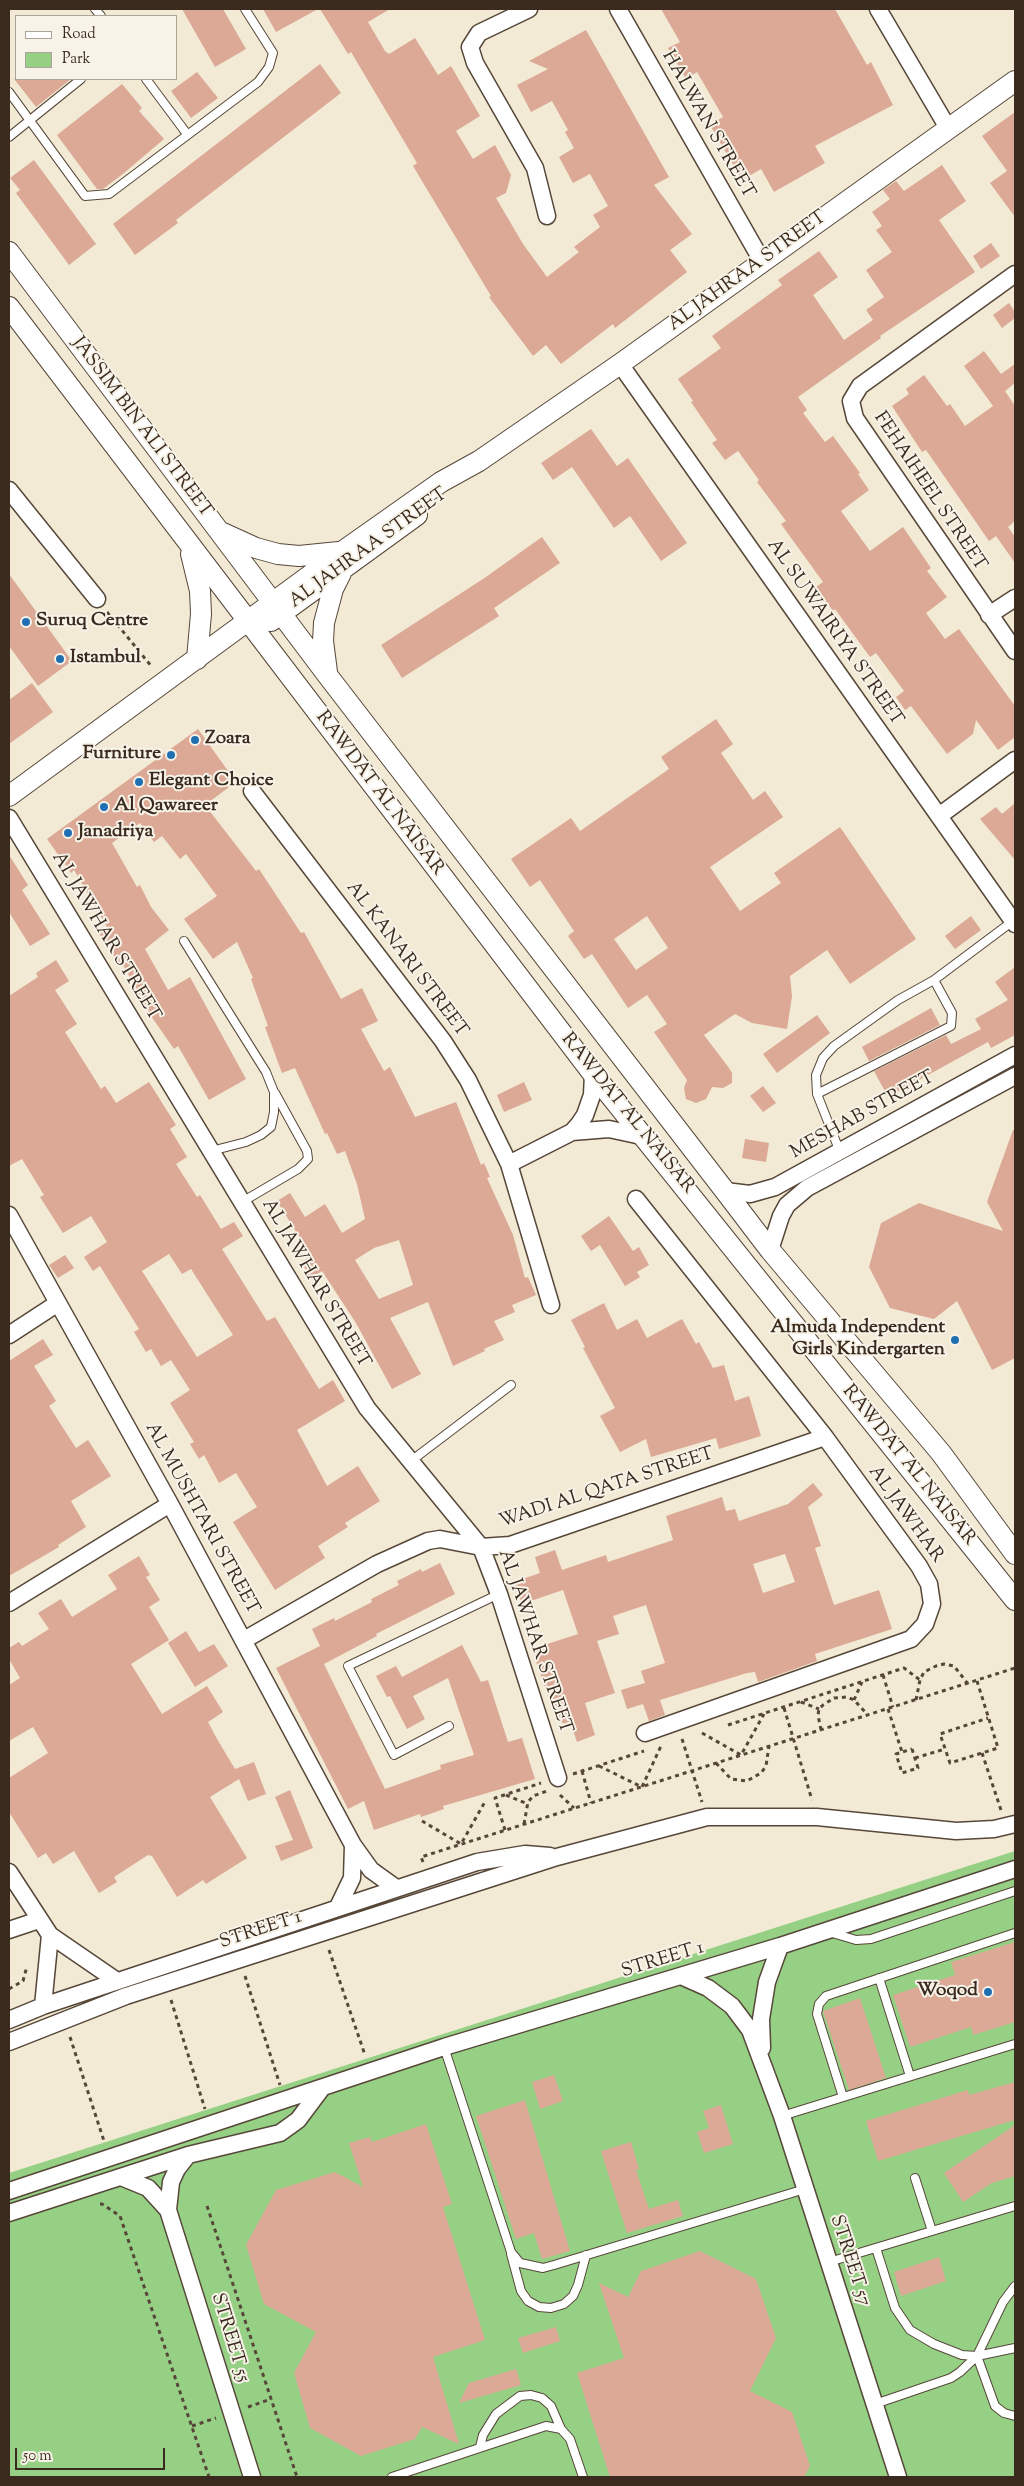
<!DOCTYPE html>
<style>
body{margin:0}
#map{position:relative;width:1024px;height:2486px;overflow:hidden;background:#f2ead5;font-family:"Sorts Mill Goudy",serif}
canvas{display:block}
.frame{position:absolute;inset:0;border:10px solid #3b2a1e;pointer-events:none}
.legend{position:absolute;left:15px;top:15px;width:162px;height:65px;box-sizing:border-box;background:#f7f3e8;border:1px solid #aca397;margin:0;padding:6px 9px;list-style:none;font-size:15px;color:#3b2a1e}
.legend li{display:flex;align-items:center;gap:10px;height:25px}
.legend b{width:25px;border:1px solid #aca397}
.scale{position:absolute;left:15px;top:2448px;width:150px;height:22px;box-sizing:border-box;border:2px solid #3b2a1e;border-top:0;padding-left:6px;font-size:15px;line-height:18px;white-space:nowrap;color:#3b2a1e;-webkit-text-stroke:4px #f7f3e8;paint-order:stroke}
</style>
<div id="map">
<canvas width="1024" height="2486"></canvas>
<div class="frame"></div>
<ul class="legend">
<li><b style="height:6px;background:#fff"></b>Road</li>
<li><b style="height:14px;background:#96d085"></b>Park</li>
</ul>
<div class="scale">50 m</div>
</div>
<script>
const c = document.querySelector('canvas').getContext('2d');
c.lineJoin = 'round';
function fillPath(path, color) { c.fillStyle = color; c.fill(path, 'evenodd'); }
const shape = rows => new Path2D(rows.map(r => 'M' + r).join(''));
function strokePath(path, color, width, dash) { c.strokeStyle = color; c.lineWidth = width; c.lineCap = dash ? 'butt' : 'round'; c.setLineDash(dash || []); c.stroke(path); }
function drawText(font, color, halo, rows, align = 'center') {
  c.font = font + ' "Sorts Mill Goudy",serif'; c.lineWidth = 4; c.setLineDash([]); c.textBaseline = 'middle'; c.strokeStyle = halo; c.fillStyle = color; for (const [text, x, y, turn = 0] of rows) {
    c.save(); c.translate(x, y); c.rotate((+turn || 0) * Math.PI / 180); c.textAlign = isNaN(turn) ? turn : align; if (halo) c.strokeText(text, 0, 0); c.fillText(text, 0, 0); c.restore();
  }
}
fillPath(shape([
 [1015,1851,1015,2477,9,2477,9,2173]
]), '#96d085');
fillPath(shape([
 [182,9,223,9,246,49,215,67],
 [263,9,318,9,276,32],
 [320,9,390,9,368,22,385,51,389,54,415,38,438,75,451,66,480,116,456,131,473,159,495,145,511,175,506,193,496,198,523,244,547,277,579,252,574,247,600,227,593,215,608,206,590,174,573,183,559,157,574,148,565,132,568,130,552,101,531,112,517,85,548,69,529,61,586,30,669,177,654,185,692,234,670,250,687,272,615,328,613,324,561,364,546,345,533,356,489,297,491,296,413,166,417,163,351,52,348,54],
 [661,9,835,9,867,65,871,62,893,105,815,146,825,163,774,192,761,169,742,180,710,125,723,117,697,72,686,79,668,48,680,42],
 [320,64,341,93,176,220,178,223,135,255,113,224],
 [197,72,218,98,191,118,171,91],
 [14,79,71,79,36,107],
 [122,84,142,108,139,111,164,139,124,173,103,189,97,189,57,135],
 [1015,112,1015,217,990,183,1007,171,982,136],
 [34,160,96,244,69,265,16,193,20,190,10,178],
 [942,165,966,201,939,220,975,272,880,336,881,338,798,397,807,410,803,413,825,442,833,436,860,473,858,474,869,490,841,511,870,551,903,527,931,568,927,571,947,597,926,613,945,639,959,629,1015,706,1015,737,998,750,976,720,973,734,947,754,911,706,905,710,896,697,904,691,876,653,870,657,835,609,833,611,816,587,823,582,781,524,786,521,757,482,759,480,738,451,725,460,712,443,717,440,691,402,693,401,678,379,721,348,712,336,782,285,778,280,819,251,838,277,813,295,844,340,873,320,866,310,884,297,866,270,892,252,876,230,882,226,872,212,890,199,883,190,896,181,904,191],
 [991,243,1000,256,981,269,973,256],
 [1009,303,1015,312,1015,318,1002,328,993,315],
 [984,351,1001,374,1015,364,1015,383,1005,391,1015,406,1015,521,1008,527,1015,537,1015,563,996,536,989,541,926,450,922,452,892,406,909,394,906,389,924,375,947,406,950,404,965,426,993,406,964,366],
 [591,429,617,466,628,458,687,543,661,561,630,516,614,528,572,467,553,480,541,463],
 [542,537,560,563,494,608,499,616,402,678,381,645,483,579],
 [9,574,72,661,38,686,9,646],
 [32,683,53,712,9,744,9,700],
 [716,719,733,744,721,753,753,800,765,791,783,817,710,867,740,911,781,883,774,873,840,827,916,939,850,984,827,950,790,976,792,996,787,1029,752,1023,735,1014,704,1035,729,1068,732,1073,732,1083,723,1088,712,1087,706,1099,696,1103,686,1099,684,1088,687,1080,654,1032,667,1024,647,995,628,1008,592,954,584,959,568,936,574,931,540,880,530,887,511,859,571,818,580,831,669,769,661,757],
 [647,916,668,948,636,970,614,939],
 [198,729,236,782,205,805,256,871,259,869,301,933,304,932,341,999,362,988,378,1021,361,1029,384,1071,390,1067,415,1117,456,1102,481,1165,484,1163,490,1177,487,1178,513,1235,525,1278,528,1277,536,1295,512,1305,515,1312,494,1321,504,1340,484,1349,485,1351,453,1366,428,1302,390,1318,421,1374,392,1389,356,1323,322,1271,311,1278,301,1262,311,1256,277,1201,290,1193,305,1217,325,1204,342,1233,365,1219,357,1184,345,1151,337,1154,327,1133,325,1134,295,1068,282,1073,265,1027,268,1026,251,979,253,978,237,942,213,959,184,919,217,896,186,854,180,859,162,836,154,842,140,823,112,843,137,887,140,885,151,907,169,930,145,949,168,990,190,977,246,1079,209,1100,178,1046,174,1049,151,1016,121,961,118,962,99,934,107,927,74,870,71,873,47,839],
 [399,1240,413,1285,379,1299,355,1260,374,1248],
 [1015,803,1015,860,980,819,996,807,1002,814],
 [9,855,28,885,22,890,50,934,30,946,9,912],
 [971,916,981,930,955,949,945,936],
 [56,960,69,981,55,990,77,1024,65,1032,101,1089,105,1086,116,1103,149,1082,176,1125,170,1129,187,1157,176,1164,197,1197,200,1195,221,1229,234,1222,243,1236,222,1249,267,1321,275,1317,319,1389,333,1380,345,1401,297,1430,327,1486,358,1466,380,1501,345,1523,348,1527,318,1546,325,1558,275,1590,233,1522,257,1507,236,1473,219,1483,204,1455,199,1459,190,1444,194,1442,170,1403,190,1390,171,1360,161,1366,151,1349,146,1352,134,1332,139,1329,100,1266,93,1271,84,1257,107,1242,91,1216,63,1233,40,1197,44,1195,22,1159,9,1166,9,996,38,977,36,973],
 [169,1254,182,1274,191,1269,233,1335,197,1357,142,1271],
 [1015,967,1015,1035,991,1048,988,1042,888,1097,874,1071,946,1035,951,1044,981,1029,975,1019,1008,1000,995,982],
 [931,1008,940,1025,869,1061,862,1047],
 [817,1015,830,1033,777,1073,763,1054],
 [524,1082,532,1100,504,1112,497,1095],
 [763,1086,776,1103,763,1112,750,1096],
 [1013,1130,1015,1130,1015,1358,992,1370,957,1301,934,1319,890,1308,869,1267,881,1223,919,1203,1003,1231,987,1202],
 [745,1139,769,1143,766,1162,742,1158],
 [609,1216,633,1251,639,1247,649,1265,637,1272,640,1277,625,1286,600,1245,591,1251,581,1236],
 [65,1255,74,1268,58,1278,49,1265],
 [604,1303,617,1330,637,1319,647,1338,682,1319,696,1344,699,1342,713,1368,724,1365,735,1401,749,1396,761,1436,719,1449,716,1438,651,1457,646,1439,620,1452,600,1416,615,1408,583,1348,585,1347,571,1320],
 [43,1339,53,1355,34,1366,56,1401,49,1406,76,1448,88,1440,111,1476,71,1501,86,1527,58,1545,59,1547,9,1576,9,1361],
 [813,1483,823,1495,808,1507,821,1546,815,1548,834,1605,879,1590,892,1629,815,1654,817,1661,758,1682,755,1672,747,1673,660,1700,665,1715,649,1721,643,1704,627,1709,621,1690,645,1683,641,1671,665,1663,646,1605,613,1616,619,1634,597,1641,615,1693,585,1703,595,1735,577,1742,572,1727,556,1720,532,1649,578,1634,563,1590,522,1604,514,1582,540,1573,535,1557,555,1550,562,1570,606,1555,608,1562,673,1540,666,1516,722,1497,726,1511,735,1509,739,1521,788,1504],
 [785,1554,795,1582,763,1593,753,1564],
 [139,1556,150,1575,146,1577,160,1600,149,1607,169,1640,131,1664,162,1714,207,1686,223,1712,208,1722,217,1739,235,1769,254,1762,266,1794,248,1801,239,1779,210,1797,247,1858,206,1884,203,1880,177,1897,152,1856,148,1855,114,1877,117,1882,99,1893,74,1851,53,1864,46,1853,38,1858,9,1812,9,1778,48,1753,33,1727,9,1741,9,1685,20,1678,9,1659,9,1648,19,1642,22,1646,49,1629,38,1613,61,1599,72,1617,117,1589,108,1575],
 [440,1563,455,1594,376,1634,377,1636,324,1664,385,1789,441,1769,440,1765,474,1755,448,1678,413,1696,425,1719,407,1729,390,1696,387,1697,376,1676,396,1666,402,1677,462,1645,481,1682,488,1680,508,1742,522,1738,535,1779,443,1806,444,1809,421,1817,420,1814,374,1830,364,1801,348,1809,276,1668,320,1646,312,1629,334,1618,335,1621,372,1602,371,1599,399,1585,397,1581,421,1569,422,1572],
 [186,1631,199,1652,214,1644,228,1666,195,1687,168,1643],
 [290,1790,313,1848,281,1861,275,1846,293,1840,275,1797],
 [1015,1942,1015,2022,973,2035,971,2027,910,2047,893,1995,955,1975,951,1962],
 [860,1998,886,2078,849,2090,823,2011],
 [554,2075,563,2101,540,2109,532,2082],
 [1015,2082,1015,2120,878,2161,866,2121,968,2090,969,2095],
 [525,2100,570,2251,542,2259,534,2233,516,2239,476,2116],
 [721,2105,733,2144,704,2153,697,2132,709,2128,703,2111],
 [426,2124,452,2204,443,2207,485,2340,433,2357,459,2444,422,2427,415,2439,361,2456,310,2428,294,2373,316,2332,264,2304,246,2245,276,2190,335,2172,363,2187,349,2143,370,2137,372,2142],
 [1015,2125,1015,2176,992,2183,963,2202,944,2173],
 [631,2142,639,2169,636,2170,649,2209,678,2200,683,2216,627,2233,601,2151],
 [700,2251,756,2279,776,2338,750,2391,792,2412,810,2466,804,2477,610,2477,577,2373,624,2358,599,2283,628,2297,641,2271],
 [939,2257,946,2281,901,2296,894,2272],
 [556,2327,560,2341,523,2353,518,2338],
 [516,2369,521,2385,459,2403,469,2383]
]), '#dba995');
const service = shape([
 [95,9,101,16],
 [146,79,187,134],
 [9,92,85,196,109,194,258,82,269,67,273,53,245,9],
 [9,137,81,79],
 [184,941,266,1072,274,1092,274,1112,271,1127,261,1135,246,1142,211,1151],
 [817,1094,951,1026,952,1013,934,980],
 [840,1152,817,1094,816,1075,823,1058,834,1046,898,1000,934,980,1013,921],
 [242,1202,298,1169,308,1159,307,1151,275,1093],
 [411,1461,511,1385],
 [449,1726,394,1755,348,1666,499,1594],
 [829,1932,856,1940,871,1939,1015,1891],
 [879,1978,910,2076],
 [444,2047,511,2252,520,2263,543,2268,554,2265,805,2189],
 [843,2097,817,2014,819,2004,826,1996,1015,1933],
 [782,2116,1015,2044],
 [915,2178,932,2231],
 [876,2248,895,2308,910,2330,934,2344,962,2355,977,2356,1015,2348],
 [511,2254,521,2291,528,2301,539,2307,551,2308,564,2304,573,2296,578,2285,586,2255],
 [829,2262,1015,2206],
 [977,2356,995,2406,1004,2413,1015,2416],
 [875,2404,951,2378,960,2372,977,2356,1003,2302,1015,2286],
 [480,2447,483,2435,496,2414,520,2396,531,2395,542,2398,551,2406,561,2429],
 [392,2477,546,2426,561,2429,570,2439,583,2477]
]);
const minor = shape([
 [529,9,479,33,470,47,475,63,535,168,547,216],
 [618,9,762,261],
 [878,9,948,128],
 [1015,274,860,386,851,401,855,418,1015,651],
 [620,364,1015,924],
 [9,490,97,599],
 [989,615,1015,598],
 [252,791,443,1041,468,1080,509,1164,551,1305],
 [939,816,1015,760],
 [9,818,367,1408,481,1547,499,1594,558,1778],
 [572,1132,609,1129,646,1137],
 [509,1164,572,1132,579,1124,585,1115,592,1095,593,1074],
 [725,1191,750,1194,775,1187,1015,1055],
 [636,1199,825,1437,919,1566,929,1584,932,1604,925,1624,911,1639,645,1733],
 [9,1215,170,1504,353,1845,371,1870,396,1888],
 [770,1250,781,1216,787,1205,807,1188,1015,1076],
 [9,1335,58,1303],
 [9,1603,170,1504],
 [244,1640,377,1564,428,1541,440,1539,481,1547,510,1545,825,1437],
 [9,1872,50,1935,117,1981],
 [338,1907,352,1878,353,1845],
 [9,1930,39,1920],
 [681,1976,708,1988,732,2006,750,2030,782,2116,898,2477],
 [43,2006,50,1935],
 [9,2020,43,2006,477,1862,525,1854,550,1856],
 [9,2042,126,1996,557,1857,707,1817,817,1817,956,1831,994,1829,1015,1824],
 [762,2048,761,2019,767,1982,780,1946],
 [188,2155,177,2169,171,2182,168,2210,252,2477],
 [121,2177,148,2188,168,2210],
 [9,2191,444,2047,780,1946,1015,1869],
 [9,2213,188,2155,280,2133,298,2120,322,2088]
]);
const tertiary = shape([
 [9,252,328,676,725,1191,770,1250,941,1453,1015,1554],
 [9,307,593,1074,1015,1600],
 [223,533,256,548,278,554,299,556,339,552],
 [191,554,200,591,201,614,197,659],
 [271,621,417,515],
 [327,672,323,641,324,623,333,589,341,573],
 [9,796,343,551,441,482,479,461,620,364,1015,81]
]);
strokePath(service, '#564739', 10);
strokePath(minor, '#564739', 19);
strokePath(tertiary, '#564739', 22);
strokePath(shape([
 [107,612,152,667],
 [883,1675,893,1707],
 [977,1681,998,1748,950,1763,940,1734,988,1718],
 [854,1700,862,1682],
 [916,1700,920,1680,924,1672,936,1666,944,1664,954,1666,968,1684],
 [801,1702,819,1709],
 [784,1708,812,1800],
 [888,1709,902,1752],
 [728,1725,904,1668,920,1680],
 [821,1730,818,1715,819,1709,823,1705,834,1698,847,1697,854,1700,868,1715],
 [702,1733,741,1755,764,1714],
 [682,1739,702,1802],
 [912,1749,918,1768,902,1773,896,1754,912,1749],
 [982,1753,1001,1810],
 [915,1758,945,1749],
 [716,1763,731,1779,747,1781,761,1773,766,1766,769,1746],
 [599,1766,642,1787,661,1746],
 [582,1771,591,1803],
 [573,1774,644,1751],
 [506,1795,528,1804],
 [560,1795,574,1808],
 [422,1821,461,1844,486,1800],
 [524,1824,528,1802,533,1796,547,1791],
 [505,1830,495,1798,541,1783],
 [423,1862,421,1857,1015,1668],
 [329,1950,365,2055],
 [245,1976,280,2085],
 [9,1989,23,1981,27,1966],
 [171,2000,205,2109],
 [70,2037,104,2141],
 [100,2204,102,2204,120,2216,209,2477],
 [207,2206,297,2477],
 [248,2407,271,2399],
 [192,2426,216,2418]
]), '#564739', 3, [4, 4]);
strokePath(service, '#fff', 8);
strokePath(minor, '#fff', 16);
strokePath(tertiary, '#fff', 20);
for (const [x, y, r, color] of [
 [26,622,5,"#1f6fb2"],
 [60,659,5,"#1f6fb2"],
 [195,740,5,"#1f6fb2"],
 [171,755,5,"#1f6fb2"],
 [139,782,5,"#1f6fb2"],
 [104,807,5,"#1f6fb2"],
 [68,833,5,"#1f6fb2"],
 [955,1340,5,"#1f6fb2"],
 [988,1992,5,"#1f6fb2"]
]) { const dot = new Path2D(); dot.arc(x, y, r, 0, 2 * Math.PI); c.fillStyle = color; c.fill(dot); strokePath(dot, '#f7f3e8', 2); }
drawText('19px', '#3b2a1e', '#f7f3e8', [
 ["HALWAN STREET",707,125,60],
 ["AL JAHRAA STREET",748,272,-36],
 ["JASSIM BIN ALI STREET",141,428,53],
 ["FEHAIHEEL STREET",929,492,56],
 ["AL JAHRAA STREET",369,549,-36],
 ["AL SUWAIRIYA STREET",834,633,55],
 ["RAWDAT AL NAISAR",379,794,53],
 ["AL JAWHAR STREET",105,937,59],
 ["AL KANARI STREET",406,960,53],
 ["RAWDAT AL NAISAR",627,1114,51],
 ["MESHAB STREET",863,1116,-29],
 ["AL JAWHAR STREET",315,1284,59],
 ["RAWDAT AL NAISAR",908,1466,51],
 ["WADI AL QATA STREET",607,1489,-18],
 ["AL JAWHAR",905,1515,54],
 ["AL MUSHTARI STREET",201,1519,61],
 ["AL JAWHAR STREET",534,1642,71],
 ["STREET 1",261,1931,-18],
 ["STREET 1",663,1961,-17],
 ["STREET 57",849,2261,72],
 ["STREET 55",229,2338,73]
]);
drawText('bold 19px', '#3b2a1e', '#f7f3e8', [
 ["Suruq Centre",36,622],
 ["Istambul",70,659],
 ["Zoara",205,740],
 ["Furniture",161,755,"right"],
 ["Elegant Choice",149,782],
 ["Al Qawareer",114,807],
 ["Janadriya",78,833],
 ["Almuda Independent",945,1329,"right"],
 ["Girls Kindergarten",945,1351,"right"],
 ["Woqod",978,1992,"right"]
], 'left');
</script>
